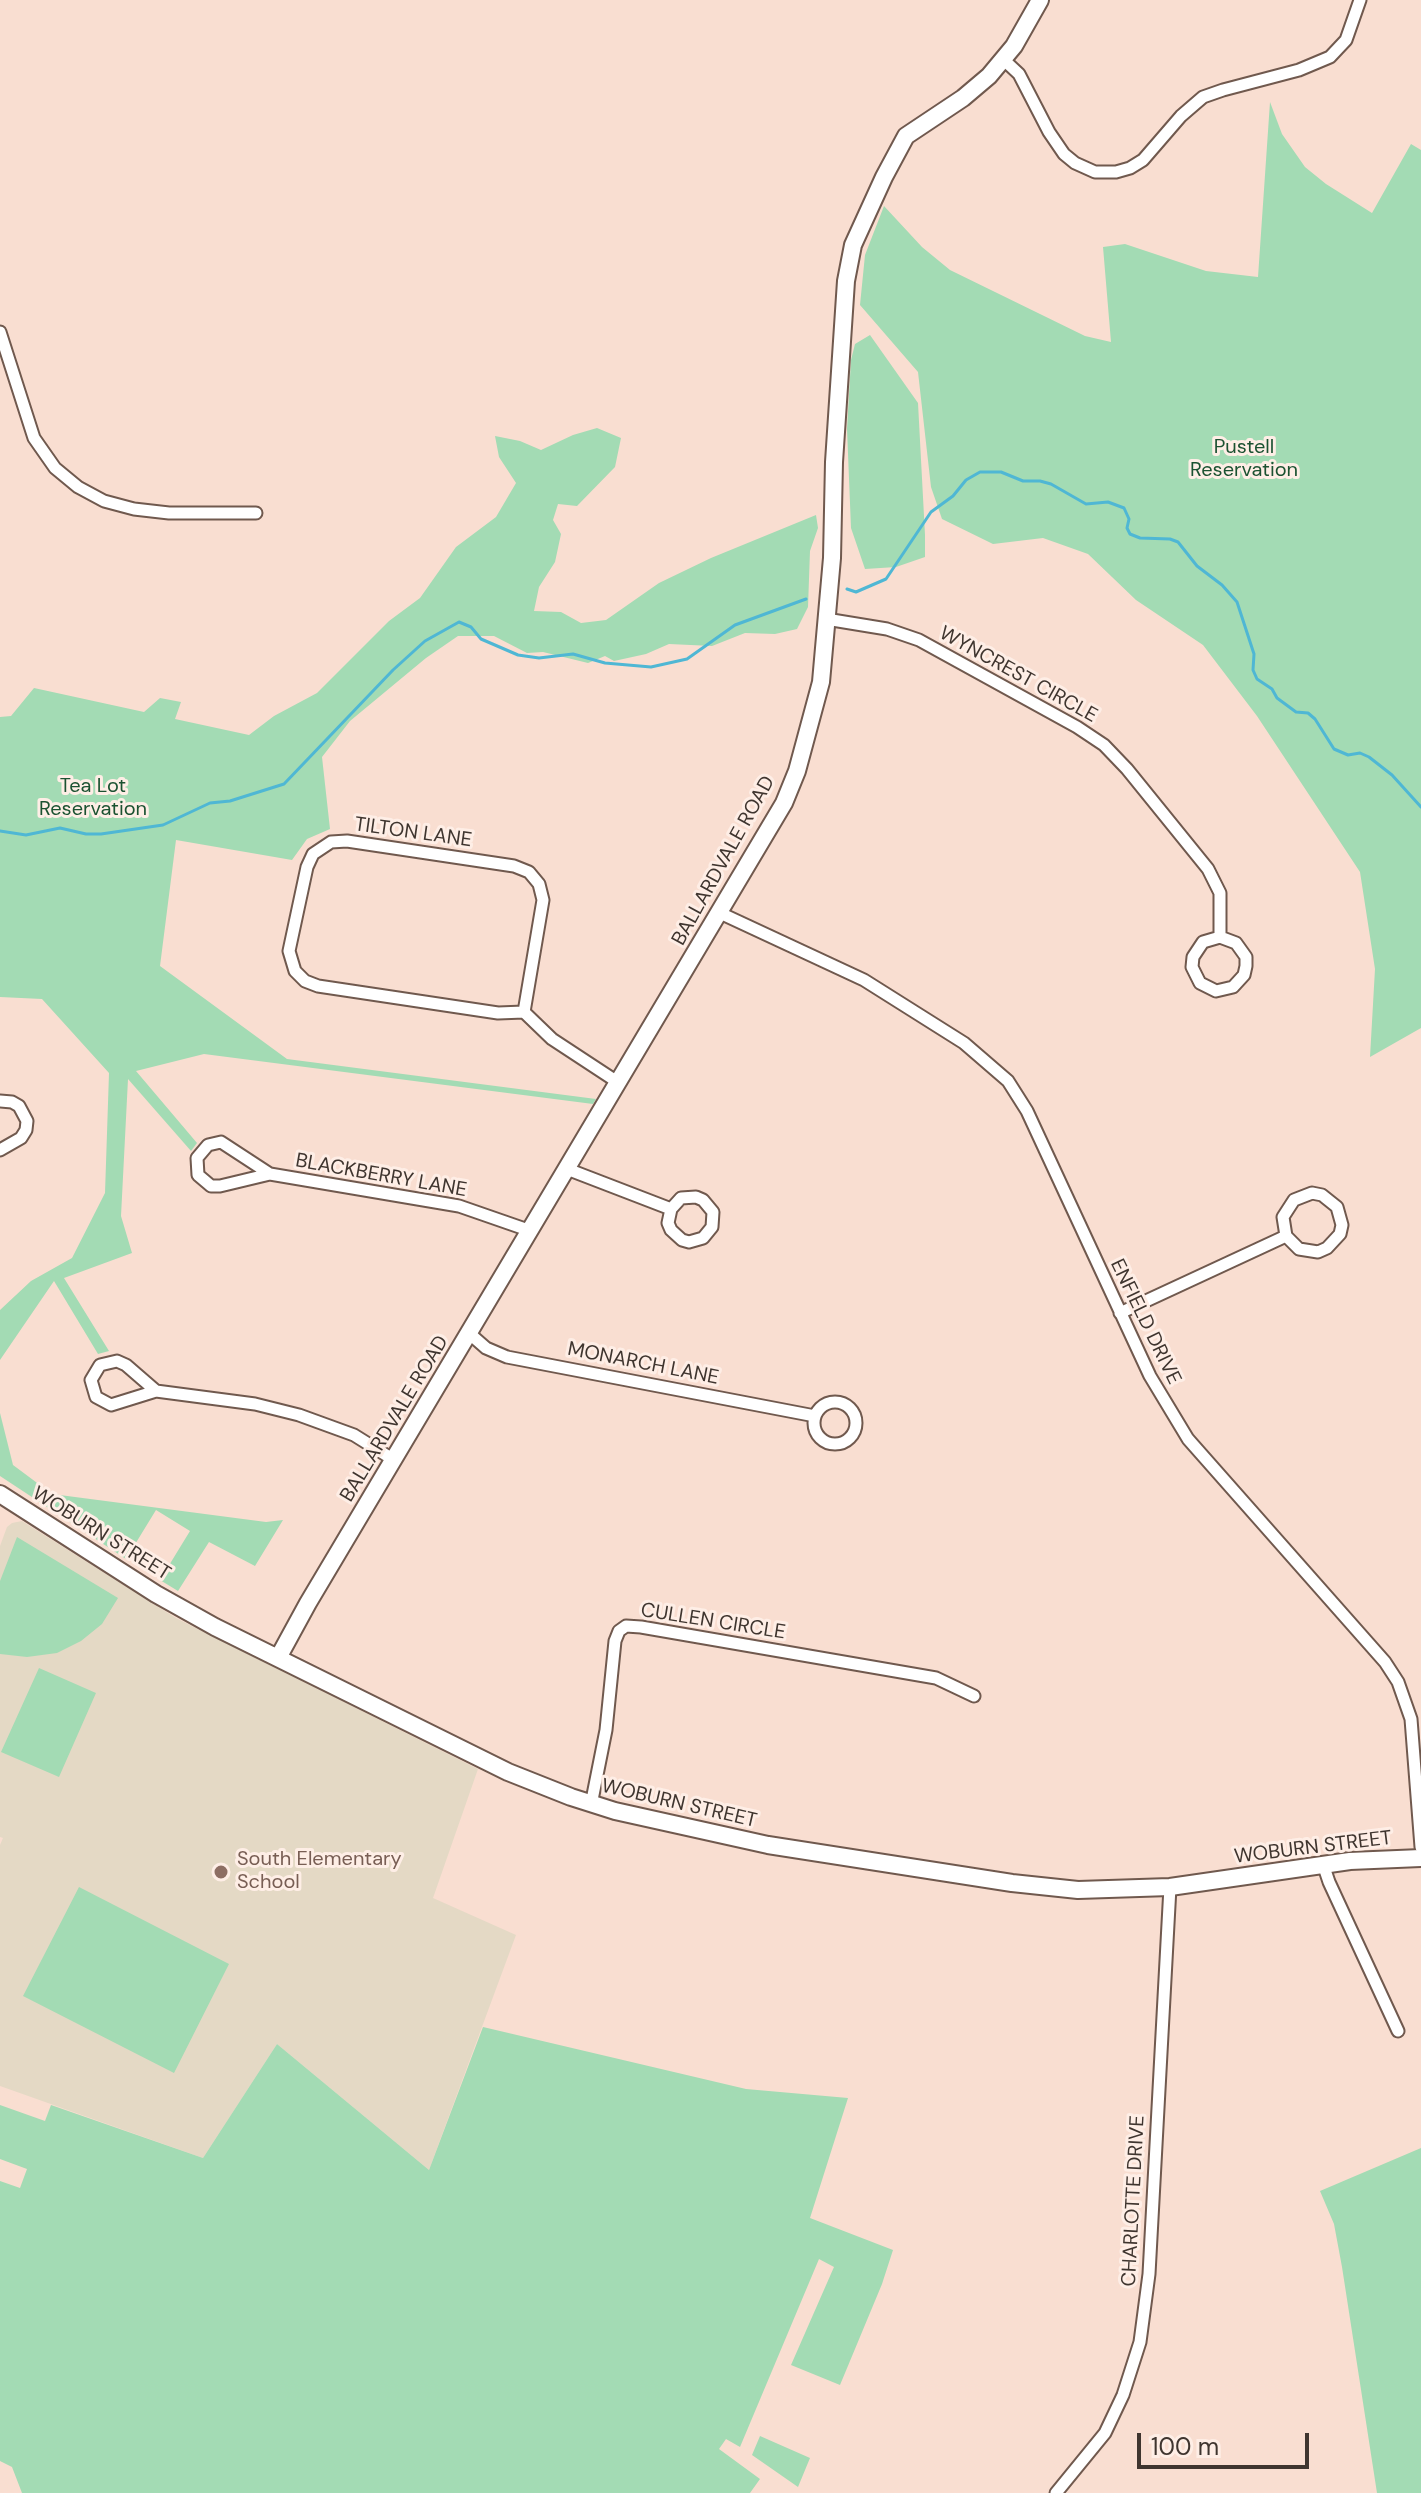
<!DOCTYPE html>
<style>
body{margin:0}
#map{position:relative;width:1421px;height:2493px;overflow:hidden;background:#f9ded1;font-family:"DM Sans",sans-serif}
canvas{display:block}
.scale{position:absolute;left:1137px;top:2433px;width:172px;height:36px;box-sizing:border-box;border:4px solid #3f352f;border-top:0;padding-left:10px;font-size:24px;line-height:28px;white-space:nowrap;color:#3f352f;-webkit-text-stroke:6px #feeee6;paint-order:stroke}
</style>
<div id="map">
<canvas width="1421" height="2493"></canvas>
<div class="scale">100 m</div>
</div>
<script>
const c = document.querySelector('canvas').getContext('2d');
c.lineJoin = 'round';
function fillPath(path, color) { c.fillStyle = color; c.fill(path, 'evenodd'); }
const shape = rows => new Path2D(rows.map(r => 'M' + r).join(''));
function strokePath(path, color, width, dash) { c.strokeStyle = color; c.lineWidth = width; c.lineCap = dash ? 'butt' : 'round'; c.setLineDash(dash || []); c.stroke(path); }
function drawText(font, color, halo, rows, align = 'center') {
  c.font = font + ' "DM Sans",sans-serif'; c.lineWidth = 6; c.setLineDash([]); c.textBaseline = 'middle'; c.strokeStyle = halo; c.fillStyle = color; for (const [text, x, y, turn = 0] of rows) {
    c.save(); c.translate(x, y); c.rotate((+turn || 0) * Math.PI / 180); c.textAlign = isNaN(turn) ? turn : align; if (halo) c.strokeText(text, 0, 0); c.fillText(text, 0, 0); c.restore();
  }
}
fillPath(shape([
 [22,1521,176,1618,478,1769,433,1898,516,1935,429,2170,277,2044,203,2158,0,2086,0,1845,3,1838,0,1837,0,1546,7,1527,12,1523]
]), '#e4d9c5');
fillPath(shape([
 [1270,102,1282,134,1305,167,1326,184,1372,213,1411,144,1421,150,1421,1028,1370,1057,1375,969,1360,872,1257,716,1203,645,1136,600,1088,554,1043,538,993,544,942,519,931,487,918,372,860,305,865,255,884,206,922,247,950,270,1085,336,1111,342,1103,247,1125,244,1206,271,1258,277],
 [870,335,918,403,925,535,925,557,896,567,865,569,851,528,847,429,851,360,855,344],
 [597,428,621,438,615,467,577,506,558,504,553,520,561,534,555,562,539,587,534,611,561,612,581,623,606,620,659,583,711,558,816,515,818,528,810,551,808,607,797,629,775,634,745,633,712,646,669,644,646,654,614,661,605,656,588,663,543,652,527,653,494,636,458,636,426,658,350,721,322,757,330,829,307,839,292,860,176,840,160,966,287,1059,596,1099,593,1104,204,1054,136,1071,197,1143,191,1151,128,1079,121,1216,132,1253,64,1278,109,1351,98,1354,54,1281,0,1360,0,1310,31,1281,72,1258,105,1193,109,1073,42,999,0,997,0,717,11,716,34,688,144,712,160,698,181,702,175,719,249,735,274,716,317,693,389,621,420,598,456,547,496,517,516,483,499,457,495,436,520,441,541,450,573,435],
 [0,1413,13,1465,52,1494,266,1522,283,1520,255,1566,209,1542,178,1591,160,1580,190,1531,156,1510,126,1559,0,1476],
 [17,1537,118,1598,102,1624,81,1641,57,1653,27,1657,0,1654,0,1581],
 [39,1668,96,1693,59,1777,1,1752],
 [79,1887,229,1964,174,2073,23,1996],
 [483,2027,746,2089,848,2098,810,2218,893,2250,882,2284,840,2385,791,2365,834,2267,819,2259,740,2447,726,2439,719,2449,760,2479,750,2493,22,2493,12,2467,0,2461,0,2181,20,2188,27,2169,0,2159,0,2105,45,2121,51,2105,203,2158,277,2044,429,2170],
 [1421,2148,1421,2493,1377,2493,1342,2267,1334,2224,1320,2191],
 [760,2436,810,2458,798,2487,752,2455]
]), '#a3dbb4');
strokePath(shape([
 [847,589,856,592,886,579,931,512,953,496,966,480,980,472,1001,472,1023,481,1040,481,1051,484,1086,504,1108,502,1124,508,1129,519,1127,528,1130,534,1140,538,1170,539,1178,542,1197,566,1222,585,1237,602,1254,654,1253,670,1257,679,1272,689,1277,698,1296,712,1308,713,1315,719,1334,749,1348,755,1360,753,1369,757,1392,775,1421,807],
 [0,831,26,835,60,828,86,834,101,834,163,825,210,803,230,801,284,784,393,670,425,641,459,622,471,627,481,639,518,655,539,658,573,654,605,663,651,667,687,659,735,625,806,599]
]), '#4fb7d4', 3);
const street = shape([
 [1004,60,1019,74,1049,132,1064,154,1075,163,1095,172,1116,172,1130,168,1143,160,1181,116,1203,97,1223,90,1299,70,1330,57,1346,40,1360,0],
 [0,332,34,438,55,468,78,487,104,501,134,509,169,513,256,513],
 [826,619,887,629,919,640,1077,727,1104,745,1127,769,1208,869,1220,893,1220,937,1203,942,1193,957,1192,967,1200,983,1216,991,1233,987,1244,975,1246,966,1246,957,1236,943,1220,937],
 [720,913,864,980,964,1043,1008,1081,1027,1111,1150,1376,1188,1439,1385,1662,1398,1682,1411,1719,1421,1847],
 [524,1012,543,900,539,884,529,872,514,866,347,841,331,842,313,854,307,867,289,951,295,971,305,981,318,986,498,1013,524,1012,552,1039,619,1083],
 [0,1101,12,1102,19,1106,27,1121,26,1130,21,1138,0,1150],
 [567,1169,671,1209,681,1198,696,1197,703,1200,713,1212,712,1227,703,1238,689,1242,682,1240,671,1230,668,1223,671,1209],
 [270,1174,220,1186,211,1186,198,1175,197,1158,208,1145,221,1142,270,1174,459,1206,531,1231],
 [1120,1313,1286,1236,1299,1249,1318,1252,1327,1248,1340,1234,1342,1225,1337,1207,1322,1195,1312,1193,1294,1200,1283,1217,1286,1236],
 [470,1334,486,1348,507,1357,815,1416],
 [156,1391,111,1405,96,1397,91,1380,100,1365,117,1361,126,1365,156,1391,255,1404,299,1415,354,1435,394,1460],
 '814 1423a21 21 0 1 1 42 0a21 21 0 1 1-42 0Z',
 [591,1805,606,1730,615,1641,619,1631,626,1626,641,1627,936,1678,974,1696],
 [1323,1864,1329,1882,1398,2031],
 [1056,2493,1105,2433,1123,2395,1140,2342,1149,2274,1170,1887]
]);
const secondary = shape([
 [0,1494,156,1594,215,1627,508,1772,571,1797,615,1811,768,1845,1012,1883,1078,1890,1170,1887,1350,1861,1421,1858],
 [278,1658,308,1603,784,803,797,771,821,682,832,558,834,462,846,281,853,245,884,177,906,136,963,98,989,76,1014,46,1040,0]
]);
strokePath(street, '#70594e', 15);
strokePath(secondary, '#70594e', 20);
strokePath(street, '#fff', 11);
strokePath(secondary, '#fff', 16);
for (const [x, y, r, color] of [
 [221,1872,8,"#8d6e63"]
]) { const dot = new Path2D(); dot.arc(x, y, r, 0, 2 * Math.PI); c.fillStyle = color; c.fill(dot); strokePath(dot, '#feeee6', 3); }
drawText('20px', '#1b5231', '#feeee6', [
 ["Pustell",1244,448],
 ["Reservation",1244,471],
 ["Tea Lot",93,787],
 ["Reservation",93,810]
]);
drawText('20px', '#3f352f', '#feeee6', [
 ["WYNCREST CIRCLE",1018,675,29],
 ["TILTON LANE",413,833,8],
 ["BALLARDVALE ROAD",724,861,-61],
 ["BLACKBERRY LANE",381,1176,10],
 ["ENFIELD DRIVE",1145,1322,64],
 ["MONARCH LANE",643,1364,11],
 ["BALLARDVALE ROAD",395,1419,-59],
 ["WOBURN STREET",101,1534,32],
 ["CULLEN CIRCLE",713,1622,9],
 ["WOBURN STREET",679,1804,13],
 ["WOBURN STREET",1313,1848,-7],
 ["CHARLOTTE DRIVE",1134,2201,-87]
]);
drawText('20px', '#785e54', '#feeee6', [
 ["South Elementary",237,1860],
 ["School",237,1883]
], 'left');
</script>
